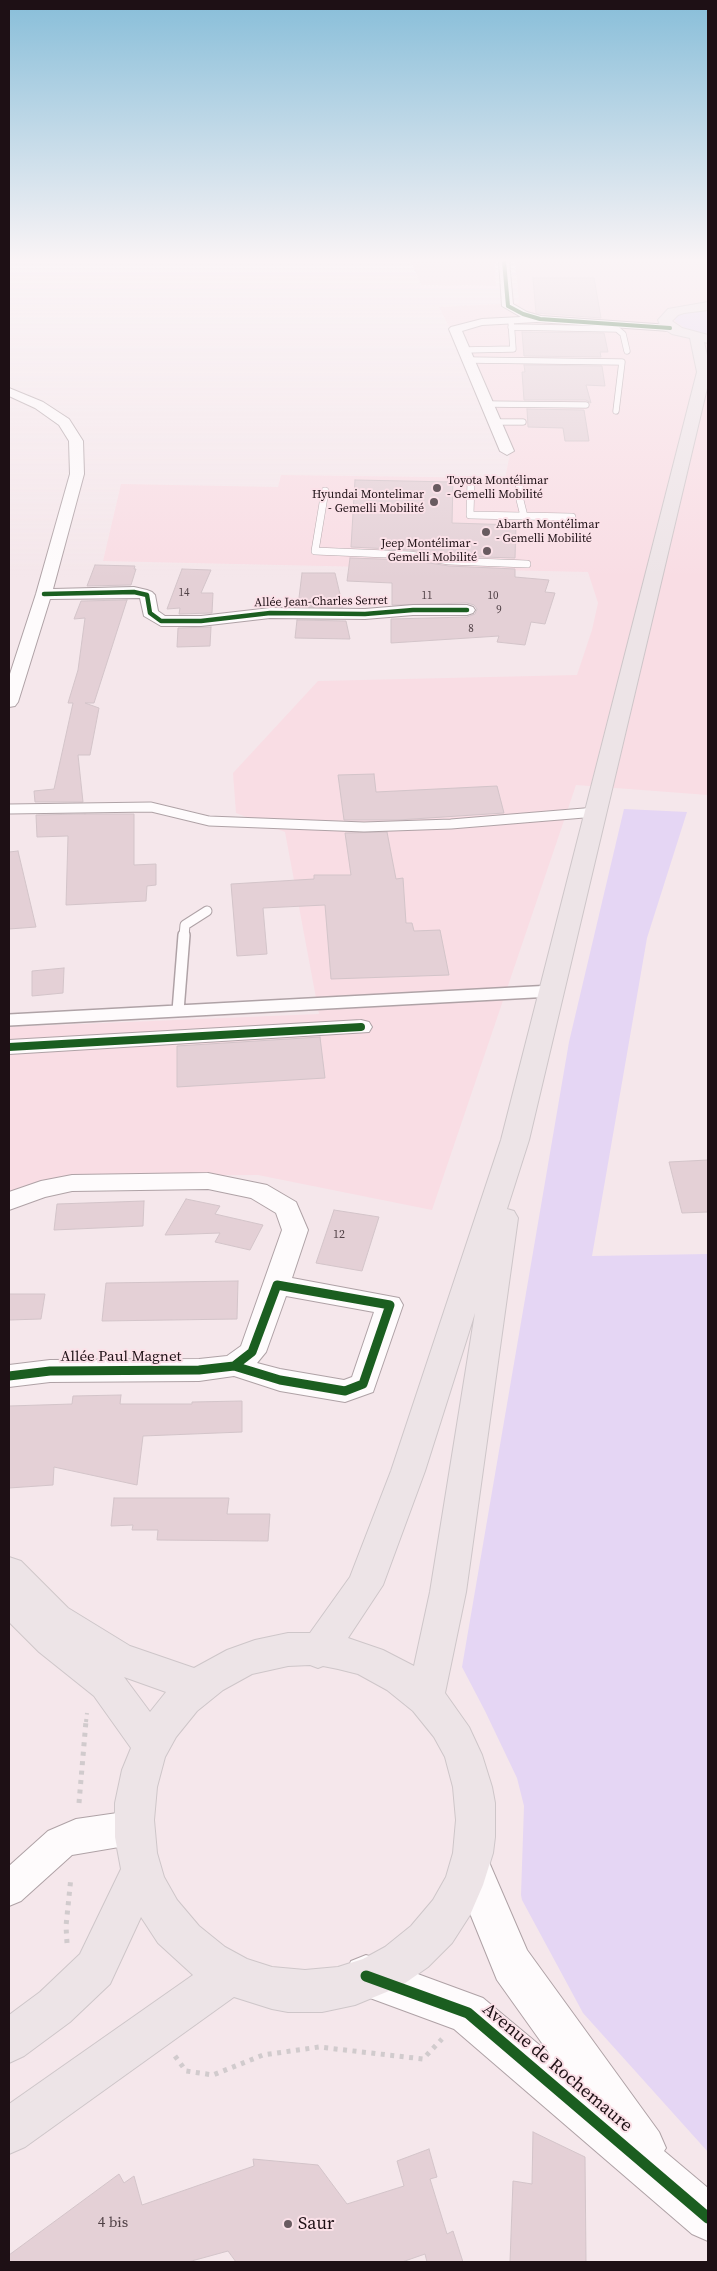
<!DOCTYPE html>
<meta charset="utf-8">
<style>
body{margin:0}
#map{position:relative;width:717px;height:2271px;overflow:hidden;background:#f5e7eb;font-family:"Source Serif 4",serif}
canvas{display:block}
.frame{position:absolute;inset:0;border:10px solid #1e1015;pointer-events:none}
</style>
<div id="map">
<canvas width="717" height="2271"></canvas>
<div class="frame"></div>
</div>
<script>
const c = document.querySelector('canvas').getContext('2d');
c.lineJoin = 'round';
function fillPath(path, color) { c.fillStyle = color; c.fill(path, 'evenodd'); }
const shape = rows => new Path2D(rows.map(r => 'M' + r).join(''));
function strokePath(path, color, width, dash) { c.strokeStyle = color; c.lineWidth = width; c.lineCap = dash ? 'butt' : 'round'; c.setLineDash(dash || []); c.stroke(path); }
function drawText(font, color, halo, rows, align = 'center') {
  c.font = font + ' "Source Serif 4",serif'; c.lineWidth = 4; c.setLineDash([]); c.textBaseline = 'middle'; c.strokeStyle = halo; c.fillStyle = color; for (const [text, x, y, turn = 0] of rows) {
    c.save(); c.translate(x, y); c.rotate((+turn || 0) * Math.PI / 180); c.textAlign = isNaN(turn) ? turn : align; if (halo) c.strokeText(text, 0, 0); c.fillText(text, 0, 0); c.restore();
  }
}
fillPath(shape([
 [411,261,495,261,496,286,421,285],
 [515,261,708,261,708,795,576,785,432,1210,258,1175,66,1176,9,1194,9,1027,319,1014,285,832,236,813,233,773,318,681,577,675,592,630,598,603,588,572,103,561,121,484,278,487,281,475,505,478,511,449,439,307,519,303]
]), '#f9dde4');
fillPath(shape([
 [708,309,708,334,687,330,675,321,675,318,682,313],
 [624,809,687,812,647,938,592,1256,708,1254,708,2152,583,2013,522,1900,521,1895,524,1806,517,1778,485,1711,462,1667,569,1042]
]), '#e5d6f4');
const building = shape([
 [533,278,594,278,601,318,536,313,533,278],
 [522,332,604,333,608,352,600,352,601,357,524,356,522,332],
 [524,365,602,366,605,386,586,385,591,403,586,400,524,400,522,372,525,372,524,365],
 [527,409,584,410,589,441,565,441,563,428,528,427,527,409],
 [355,480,453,482,452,523,516,525,515,558,450,556,410,550,351,547,355,480],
 [350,558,409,560,449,566,515,569,515,577,549,580,545,592,555,593,545,624,531,622,525,645,497,642,499,636,391,643,391,619,467,617,475,614,477,609,474,605,467,603,392,605,392,583,347,581,350,558],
 [95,565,135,566,134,569,136,569,131,585,87,586,95,565],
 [182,569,211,570,201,593,213,593,212,613,179,614,180,608,167,609,182,569],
 [302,573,335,573,343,607,298,606,302,573],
 [127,600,94,703,85,703,99,708,90,755,78,755,83,802,35,802,34,791,54,789,73,703,68,703,78,670,85,618,74,619,81,601,127,600],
 [297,620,346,621,350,639,295,638,297,620],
 [211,627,210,646,177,647,178,628,211,627],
 [374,774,376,792,497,786,504,813,398,820,344,820,338,775,374,774],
 [85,814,134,814,134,865,156,864,156,885,147,886,146,901,66,905,68,836,37,837,36,815,85,814],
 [387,832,396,879,403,878,406,923,412,923,414,931,440,930,449,975,331,979,325,905,263,908,267,954,237,956,231,884,314,879,314,875,351,875,345,833,387,832],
 [18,851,36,927,9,929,9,852,18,851],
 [64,968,63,993,32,996,32,971,64,968],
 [320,1037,325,1078,177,1087,177,1046,320,1037],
 [708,1160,708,1212,682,1213,669,1162,708,1160],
 [186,1199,220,1206,215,1214,263,1225,250,1250,215,1242,220,1233,165,1235,186,1199],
 [144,1201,143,1226,54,1230,57,1204,144,1201],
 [334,1210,379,1217,362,1271,316,1263,334,1210],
 [238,1281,237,1319,102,1321,106,1283,238,1281],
 [9,1294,45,1294,41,1319,9,1320,9,1294],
 [121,1395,120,1404,192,1404,192,1402,242,1401,242,1432,143,1436,137,1485,54,1467,53,1485,9,1488,9,1406,72,1404,73,1396,121,1395],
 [114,1498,229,1498,227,1514,270,1514,268,1541,157,1540,158,1530,132,1530,133,1525,111,1526,114,1498],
 [533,2132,585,2157,586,2262,510,2262,513,2181,532,2184,533,2132],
 [429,2149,437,2177,430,2179,447,2234,453,2231,463,2262,427,2262,425,2254,402,2262,236,2262,228,2251,188,2262,9,2262,9,2255,119,2174,124,2183,134,2176,142,2205,254,2166,253,2159,318,2165,347,2204,404,2186,397,2161,429,2149]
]);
fillPath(building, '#e4d0d6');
strokePath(building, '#d3c4c9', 1);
const serviceFar3 = shape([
 [511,327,617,329,623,334,627,351],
 [465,350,513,349,511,321],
 [469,360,622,362,616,411],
 [487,404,586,405],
 [495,422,523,422]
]);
const serviceFar2 = shape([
 [519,479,520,500,524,516],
 [471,480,470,515,572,517],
 [325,491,315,551,410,555,449,561,527,564]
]);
const serviceFar1 = shape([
 [9,809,151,807,209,821,364,827,451,824,596,812],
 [184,936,185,925,207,911]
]);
const service = shape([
 [178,1011,184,935],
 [9,1020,552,991]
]);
const minor = shape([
 [499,261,509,261,513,304,527,312,541,316,670,325,676,328,670,331,537,322,482,325,462,331,514,451,507,455,500,451,449,329,451,327,482,319,521,317,502,306,499,261],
 [9,388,43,402,69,419,83,441,84,474,53,589,134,587,147,590,152,592,155,595,158,611,165,616,201,616,270,608,365,609,413,605,467,605,473,607,475,610,473,613,467,615,413,615,365,619,270,618,201,626,161,626,144,616,140,598,50,599,18,702,15,706,9,707,9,677,36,594,70,474,69,441,59,425,35,408,9,396,9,388],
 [361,1020,369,1022,372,1027,369,1032,9,1054,9,1040,361,1020],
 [208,1173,267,1185,296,1202,308,1230,292,1278,399,1298,403,1305,373,1392,345,1402,280,1391,234,1376,199,1381,50,1382,9,1387,9,1365,50,1360,199,1359,227,1356,241,1346,282,1230,276,1213,251,1198,208,1189,72,1191,45,1197,9,1210,9,1192,41,1181,72,1175,208,1173],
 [286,1296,374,1312,352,1377,344,1380,280,1369,257,1363,266,1352,286,1296],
 [131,1811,143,1816,148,1828,143,1840,131,1845,72,1855,21,1901,9,1906,9,1866,48,1831,76,1819,131,1811]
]);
const tertiary = shape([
 [472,1849,486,1855,527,1950,659,2132,666,2148,664,2151,708,2188,708,2241,692,2234,454,2029,351,1991,345,1976,351,1961,366,1955,483,1998,549,2053,497,1980,452,1869,458,1855,472,1849]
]);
const primary = shape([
 [708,302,708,310,684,313,678,315,672,321,682,328,708,335,708,343,704,342,708,360,708,384,529,1140,507,1209,514,1211,518,1218,466,1592,445,1693,469,1727,482,1755,492,1787,495,1803,495,1837,493,1853,483,1885,470,1915,452,1943,428,1967,401,1986,355,2005,322,2012,288,2012,272,2009,234,1997,25,2147,9,2154,9,2104,193,1975,158,1943,141,1917,110,1984,70,2022,24,2056,9,2063,9,2015,40,1992,80,1954,121,1869,115,1837,115,1803,122,1770,131,1748,94,1696,39,1652,9,1622,9,1557,21,1561,68,1608,130,1646,194,1668,227,1650,255,1640,288,1633,310,1633,350,1577,391,1471,501,1140,697,372,690,338,672,334,661,327,658,320,668,309,708,302],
 [475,1313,430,1592,414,1666,383,1650,348,1638,383,1585,425,1471,475,1313],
 [310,1665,318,1668,323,1666,338,1669,358,1674,387,1690,413,1711,434,1737,445,1757,453,1787,456,1820,453,1853,446,1877,433,1900,411,1926,385,1947,363,1959,338,1967,305,1970,272,1967,247,1959,225,1947,199,1926,177,1900,164,1877,157,1853,154,1820,157,1787,165,1757,176,1737,197,1711,223,1690,252,1674,288,1666,310,1665],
 [124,1677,166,1692,150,1712,124,1677]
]);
strokePath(serviceFar3, '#afa2a6', 7);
strokePath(serviceFar2, '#afa2a6', 8);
strokePath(serviceFar1, '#afa2a6', 11);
strokePath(service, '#afa2a6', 14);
strokePath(minor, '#afa2a6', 2);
strokePath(tertiary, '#afa2a6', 2);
strokePath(primary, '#cec6c9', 2);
strokePath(shape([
 [86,1722,87,1713]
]), '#d1cbcd', 4, [3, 4.5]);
strokePath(shape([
 [79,1803,86,1721],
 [67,1943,66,1926,71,1877],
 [175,2056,186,2071,213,2075,263,2055,319,2047,423,2059,442,2039]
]), '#d1cbcd', 5, [4, 5.5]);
strokePath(serviceFar3, '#fefbfc', 5.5);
strokePath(serviceFar2, '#fefbfc', 7);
strokePath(serviceFar1, '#fefbfc', 9);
strokePath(service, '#fefbfc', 11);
fillPath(minor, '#fefbfc');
fillPath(tertiary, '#fefbfc');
fillPath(primary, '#ede4e7');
strokePath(shape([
 [504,261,508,306,523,314,540,319,670,328]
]), '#1b5e20', 4);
strokePath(shape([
 [44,594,134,592,147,595,150,613,161,621,201,621,270,613,365,614,413,610,467,610]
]), '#1b5e20', 4.5);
strokePath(shape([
 [9,1047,361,1027]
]), '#1b5e20', 8);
strokePath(shape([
 [277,1285,390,1305,363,1384,345,1391,280,1380,234,1366,252,1352,277,1285],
 [9,1376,50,1371,199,1370,234,1366]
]), '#1b5e20', 9);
strokePath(shape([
 [366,1976,468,2013,708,2218]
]), '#1b5e20', 11);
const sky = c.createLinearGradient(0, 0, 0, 579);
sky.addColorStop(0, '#88bed9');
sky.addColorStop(0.45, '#faf4f6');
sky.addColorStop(1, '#faf4f600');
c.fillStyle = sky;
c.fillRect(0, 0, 717, 579);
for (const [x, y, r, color] of [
 [437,488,5,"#695b60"],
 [434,502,5,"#695b60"],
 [486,532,5,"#695b60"],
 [487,551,5,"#695b60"],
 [288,2224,5,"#695b60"]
]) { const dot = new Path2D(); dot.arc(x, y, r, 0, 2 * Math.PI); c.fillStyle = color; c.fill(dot); strokePath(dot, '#fbe1e8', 2); }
drawText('11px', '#504146', null, [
 ["14",184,593],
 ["11",427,596],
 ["10",493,596],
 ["9",499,610],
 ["8",471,629]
]);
drawText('12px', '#1e1015', '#fbe1e8', [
 ["Toyota Montélimar",447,481],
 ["- Gemelli Mobilité",447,495],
 ["Hyundai Montelimar",424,495,"right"],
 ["- Gemelli Mobilité",424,509,"right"],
 ["Abarth Montélimar",496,525],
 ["- Gemelli Mobilité",496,539],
 ["Jeep Montélimar -",477,544,"right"],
 ["Gemelli Mobilité",477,558,"right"]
], 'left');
drawText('12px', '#1e1015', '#fbe1e8', [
 ["Allée Jean-Charles Serret",321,602,-1]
]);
drawText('12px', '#504146', null, [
 ["12",339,1235]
]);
drawText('15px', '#1e1015', '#fbe1e8', [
 ["Allée Paul Magnet",121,1357]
]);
drawText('15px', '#504146', null, [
 ["4 bis",113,2223]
]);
drawText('18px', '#1e1015', '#fbe1e8', [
 ["Avenue de Rochemaure",557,2068,40]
]);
drawText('18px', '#1e1015', '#fbe1e8', [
 ["Saur",298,2224]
], 'left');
</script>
